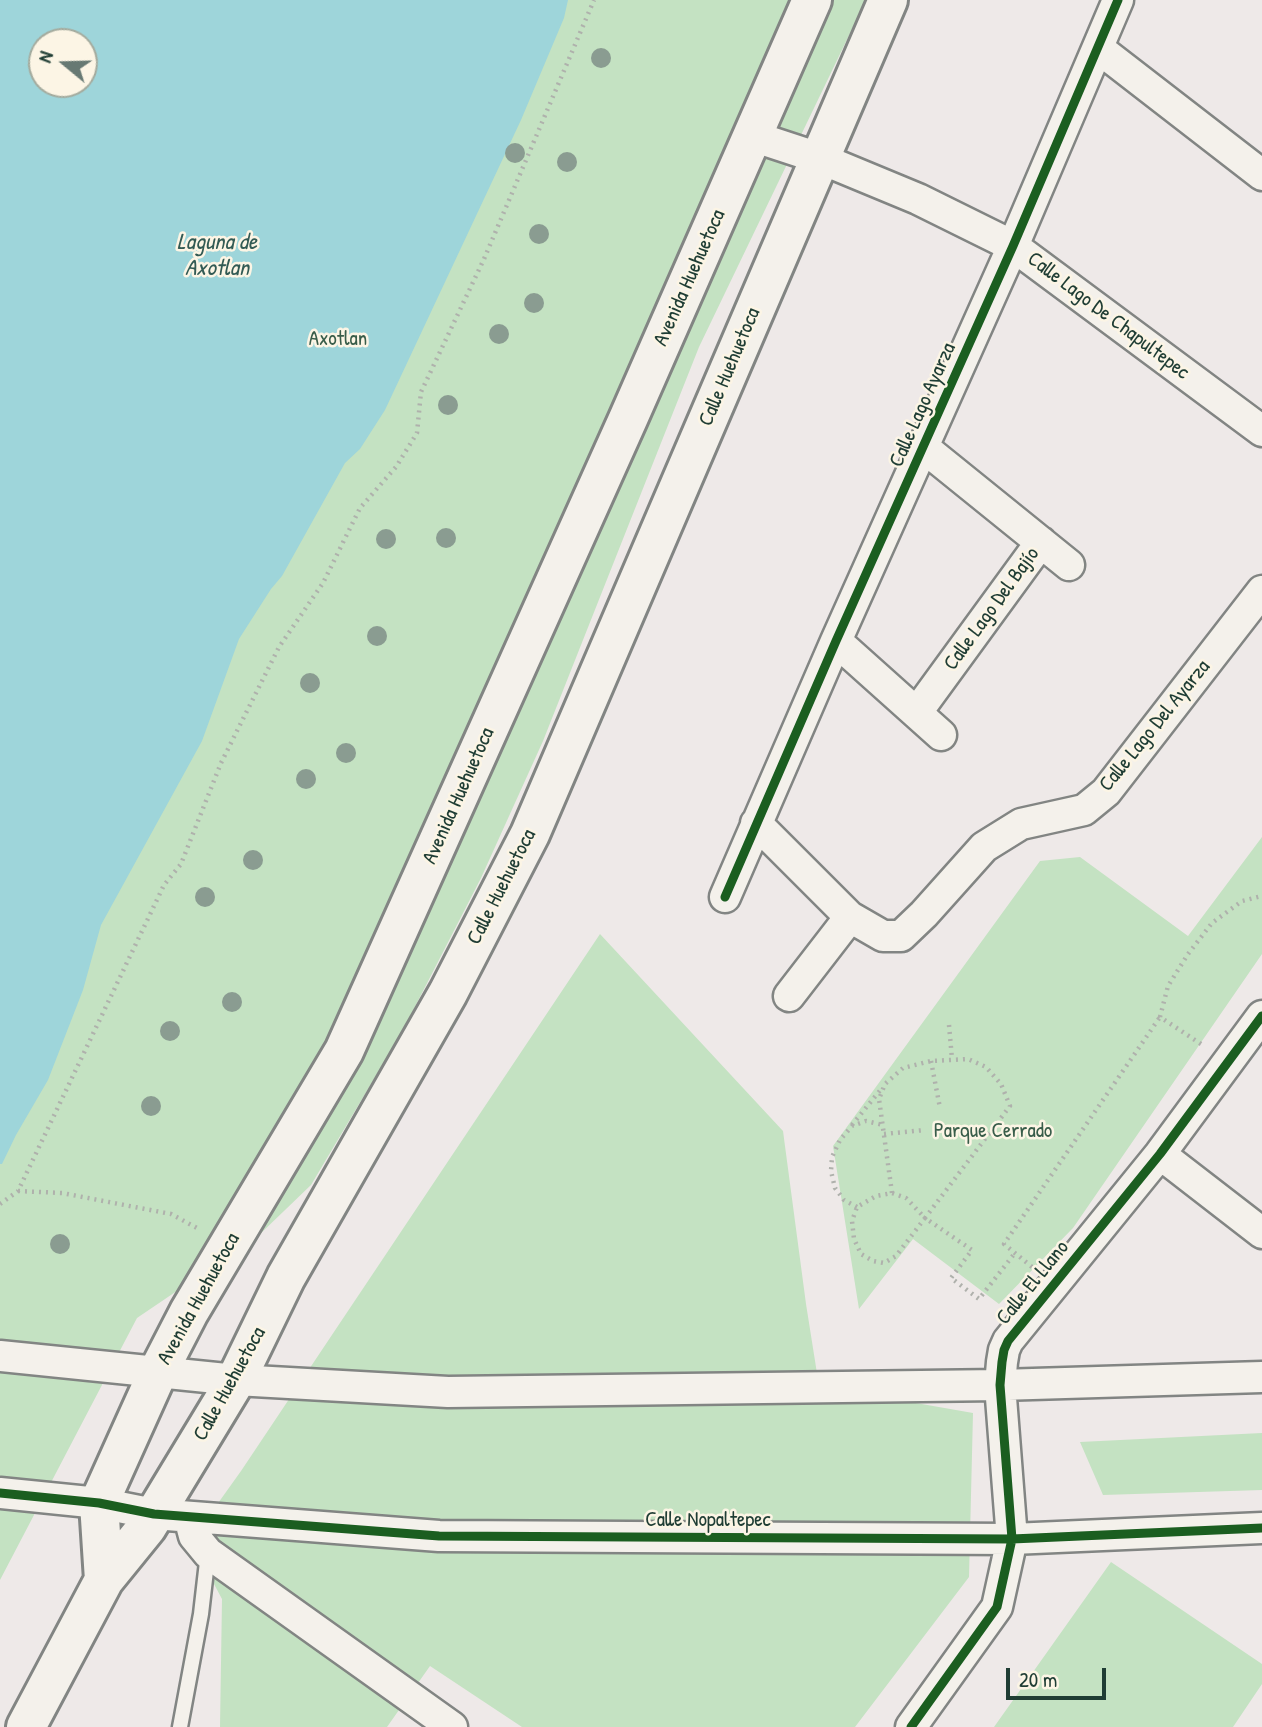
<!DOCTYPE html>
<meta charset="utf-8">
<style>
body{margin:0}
#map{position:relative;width:1262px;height:1727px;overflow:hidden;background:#eee9e8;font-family:"Patrick Hand",sans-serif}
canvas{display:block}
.north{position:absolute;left:28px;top:28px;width:70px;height:70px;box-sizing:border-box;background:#fcf5e5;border:2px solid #a4ab9e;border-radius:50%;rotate:289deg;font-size:19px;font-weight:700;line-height:28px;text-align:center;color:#1f3d34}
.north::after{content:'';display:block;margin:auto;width:24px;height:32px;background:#677973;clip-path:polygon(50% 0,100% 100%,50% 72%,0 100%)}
.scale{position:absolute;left:1006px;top:1668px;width:100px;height:32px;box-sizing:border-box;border:4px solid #1f3d34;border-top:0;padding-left:9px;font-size:21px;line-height:24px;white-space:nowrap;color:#1f3d34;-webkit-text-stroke:5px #fcf5e5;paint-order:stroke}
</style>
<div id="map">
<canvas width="1262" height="1727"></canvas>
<div class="north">N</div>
<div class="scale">20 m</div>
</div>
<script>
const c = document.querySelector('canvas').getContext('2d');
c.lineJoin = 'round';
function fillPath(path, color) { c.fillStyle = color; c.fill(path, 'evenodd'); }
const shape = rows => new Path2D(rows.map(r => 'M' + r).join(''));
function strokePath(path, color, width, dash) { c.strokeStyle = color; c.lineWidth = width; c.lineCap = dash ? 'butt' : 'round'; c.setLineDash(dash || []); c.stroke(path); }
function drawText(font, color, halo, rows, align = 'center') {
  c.font = font + ' "Patrick Hand",sans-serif'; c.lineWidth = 5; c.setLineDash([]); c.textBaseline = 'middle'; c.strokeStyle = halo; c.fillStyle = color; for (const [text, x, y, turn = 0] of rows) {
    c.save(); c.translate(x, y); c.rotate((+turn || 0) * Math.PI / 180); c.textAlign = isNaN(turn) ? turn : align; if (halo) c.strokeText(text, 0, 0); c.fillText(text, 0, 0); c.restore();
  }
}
fillPath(shape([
 [0,0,866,0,699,347,543,741,481,878,403,1030,311,1185,258,1236,137,1318,0,1580],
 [42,42,84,42,84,84,42,84],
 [1262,837,1262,954,1073,1228,999,1304,913,1239,859,1309,833,1146,1040,861,1080,857,1188,936],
 [600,934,783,1131,806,1304,819,1386,973,1413,969,1577,855,1727,522,1727,430,1666,387,1727,220,1727,222,1599,191,1541,241,1471],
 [1262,1433,1262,1490,1103,1495,1080,1442],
 [1111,1562,1262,1664,1262,1684,1233,1727,994,1727]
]), '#c4e2c2');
fillPath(shape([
 [0,0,568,0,564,18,521,120,385,410,360,449,345,463,282,576,271,589,239,639,202,741,101,925,83,990,48,1080,16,1135,2,1164,0,1164],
 [42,42,84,42,84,84,42,84]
]), '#9ed5da');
const lane = shape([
 [180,1727,201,1614,208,1553]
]);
const street = shape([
 [1098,48,1262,175],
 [752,136,819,158,918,199,1013,246,1262,431],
 [923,447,1069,565],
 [836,641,941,735],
 [917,712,1041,542],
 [756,823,850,917,883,936,901,936,924,914,984,847,1021,824,1084,810,1106,792,1262,591],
 [725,897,836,641,1013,246,1118,0],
 [789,996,850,917],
 [1160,1154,1262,1233],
 [0,1356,236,1380,448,1392,1000,1385,1262,1377],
 [0,1493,99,1503,154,1514,439,1536,1012,1539,1262,1528],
 [189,1517,194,1536,208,1553,452,1727],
 [911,1727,997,1607,1012,1539,1000,1385,1002,1362,1004,1350,1008,1341,1160,1154,1262,1016]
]);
const secondary = shape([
 [104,1580,99,1503,158,1372,189,1312,344,1051,628,419,812,0],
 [26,1727,104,1580,147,1527,236,1380,286,1277,448,993,530,834,888,0]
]);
strokePath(lane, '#828583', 19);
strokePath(street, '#828583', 35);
strokePath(secondary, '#828583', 44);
strokePath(shape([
 [949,1025,952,1059],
 [1201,1044,1160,1017,1168,986,1188,954,1212,923,1242,901,1262,896],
 [931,1061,940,1108],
 [852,1125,882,1088],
 [884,1134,925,1130],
 [18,1191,62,1193,171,1214,197,1228],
 [892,1193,879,1099,885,1084,903,1068,931,1061,968,1059,986,1067,1001,1084,1010,1106,925,1218,906,1198,892,1193,876,1196,857,1207,852,1221,854,1239,861,1254,873,1261,884,1263,896,1256,925,1218,972,1250,951,1278,979,1299,1015,1253],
 [0,1204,18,1191,164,885,181,864,221,763,279,647,323,583,360,508,396,467,417,433,421,392,484,259,594,0],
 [857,1207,844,1200,835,1188,831,1171,832,1157,840,1140,852,1126,866,1121,883,1125],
 [1032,1267,1004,1244,1160,1017]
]), '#afb1ac', 4.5, [2, 5]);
strokePath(lane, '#f4f1eb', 14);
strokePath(street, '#f4f1eb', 30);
strokePath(secondary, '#f4f1eb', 38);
strokePath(shape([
 [725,897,836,641,1013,246,1118,0],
 [0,1493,99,1503,154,1514,439,1536,1012,1539,1262,1528],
 [911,1727,997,1607,1012,1539,1000,1385,1002,1362,1004,1350,1008,1341,1160,1154,1262,1016]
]), '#1b5e20', 9);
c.fillStyle = '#8a9c91';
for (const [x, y] of [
 [601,58],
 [515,153],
 [567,162],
 [539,234],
 [534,303],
 [499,334],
 [448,405],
 [446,538],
 [386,539],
 [377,636],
 [310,683],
 [346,753],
 [306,779],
 [253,860],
 [205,897],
 [232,1002],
 [170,1031],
 [151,1106],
 [60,1244]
]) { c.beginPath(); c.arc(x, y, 10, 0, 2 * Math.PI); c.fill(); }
drawText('21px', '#1f3d34', '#fcf5e5', [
 ["Avenida Huehuetoca",690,278,-66],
 ["Calle Lago De Chapultepec",1108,316,37],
 ["Calle Huehuetoca",730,367,-67],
 ["Calle Lago Ayarza",923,405,-66],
 ["Calle Lago Del Bajío",992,609,-54],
 ["Calle Lago Del Ayarza",1155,726,-51],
 ["Avenida Huehuetoca",459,796,-66],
 ["Calle Huehuetoca",502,887,-63],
 ["Calle El Llano",1033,1283,-51],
 ["Avenida Huehuetoca",199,1299,-61],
 ["Calle Huehuetoca",230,1384,-61],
 ["Calle Nopaltepec",708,1520]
]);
drawText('21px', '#395d4a', '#fcf5e5', [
 ["Axotlan",338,339],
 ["Parque Cerrado",993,1131]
]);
drawText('italic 23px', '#325a54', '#fcf5e5', [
 ["Laguna de",217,243],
 ["Axotlan",217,269]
]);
</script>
